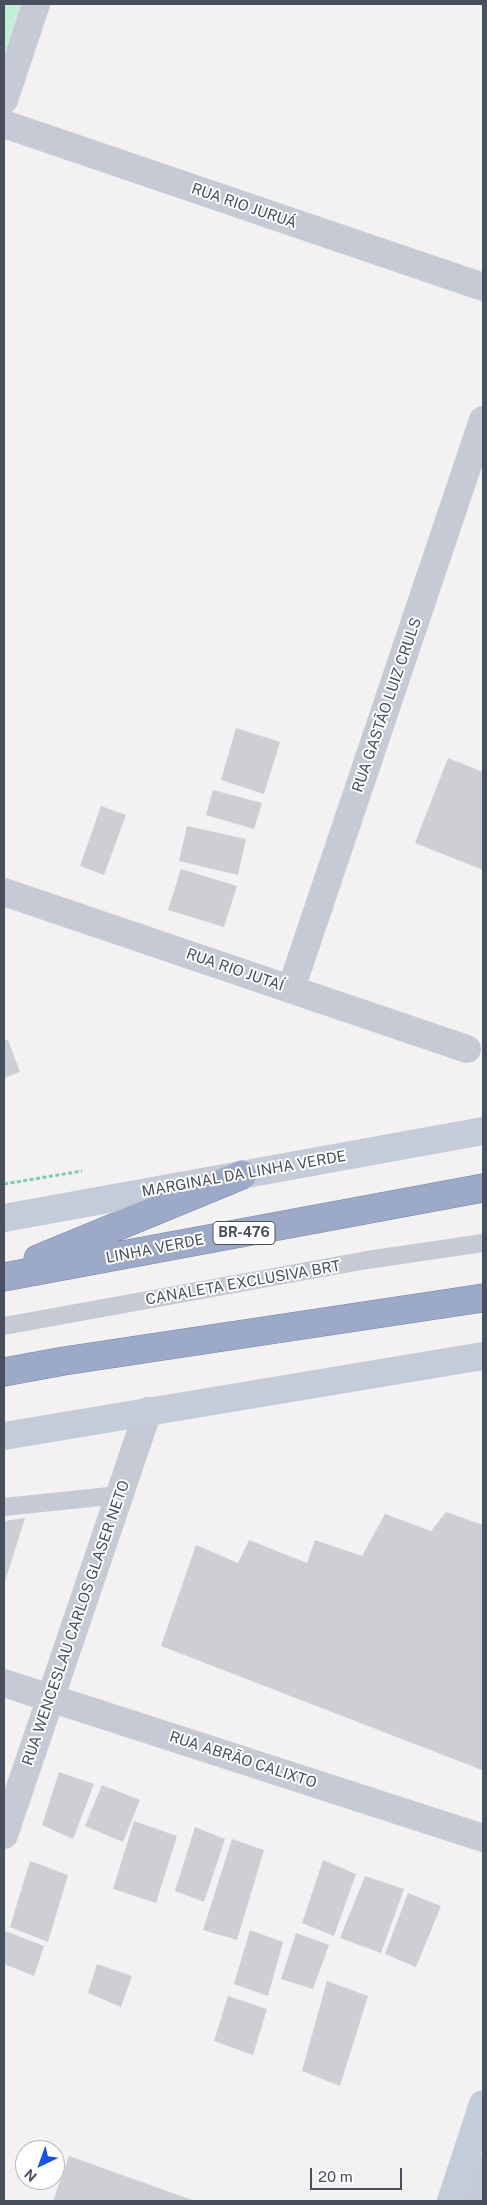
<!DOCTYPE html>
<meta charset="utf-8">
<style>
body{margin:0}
#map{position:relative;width:487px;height:2205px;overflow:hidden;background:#f3f1f1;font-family:"Public Sans",sans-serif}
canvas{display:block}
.frame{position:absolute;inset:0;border:5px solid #48505e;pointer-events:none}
.north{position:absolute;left:15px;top:2140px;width:50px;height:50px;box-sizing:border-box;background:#fff;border:1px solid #b6b9bf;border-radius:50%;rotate:222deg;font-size:14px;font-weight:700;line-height:20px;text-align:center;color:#48505e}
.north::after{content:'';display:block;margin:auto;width:18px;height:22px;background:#1a51e4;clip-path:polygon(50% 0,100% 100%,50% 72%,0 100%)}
.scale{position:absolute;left:310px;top:2168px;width:92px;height:22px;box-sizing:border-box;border:2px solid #48505e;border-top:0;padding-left:6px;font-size:15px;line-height:18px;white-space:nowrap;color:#48505e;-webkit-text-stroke:4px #fff;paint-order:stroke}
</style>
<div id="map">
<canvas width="487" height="2205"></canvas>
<div class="frame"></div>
<div class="north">N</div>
<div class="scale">20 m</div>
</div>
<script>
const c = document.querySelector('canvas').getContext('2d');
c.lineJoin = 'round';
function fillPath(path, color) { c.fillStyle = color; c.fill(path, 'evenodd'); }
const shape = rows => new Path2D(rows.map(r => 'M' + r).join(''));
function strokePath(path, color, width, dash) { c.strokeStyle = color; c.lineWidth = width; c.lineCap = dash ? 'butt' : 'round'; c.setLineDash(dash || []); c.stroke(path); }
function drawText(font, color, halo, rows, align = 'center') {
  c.font = font + ' "Public Sans",sans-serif'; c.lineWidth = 4; c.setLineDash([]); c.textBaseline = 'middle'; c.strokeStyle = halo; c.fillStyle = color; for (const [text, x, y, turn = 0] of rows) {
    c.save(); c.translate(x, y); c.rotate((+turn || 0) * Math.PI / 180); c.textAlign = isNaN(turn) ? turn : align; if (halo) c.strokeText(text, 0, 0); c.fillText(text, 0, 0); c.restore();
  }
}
fillPath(shape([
 [4,4,21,4,4,54]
]), '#c0f0da');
fillPath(shape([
 [236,728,280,742,264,794,221,780],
 [448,758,483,772,483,870,415,843],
 [213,790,262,803,254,829,206,815],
 [101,806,126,815,104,875,80,866],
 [187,826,246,839,238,875,179,861],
 [181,869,237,886,224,927,168,910],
 [8,1040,20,1072,4,1078,4,1041],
 [446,1512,483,1525,482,1770,161,1646,196,1545,238,1563,249,1540,307,1563,315,1540,362,1556,385,1514,431,1531],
 [25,1518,4,1585,4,1521],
 [59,1772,94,1784,73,1839,42,1825],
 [102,1785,140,1800,123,1842,85,1826],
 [134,1821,177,1836,156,1903,113,1889],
 [195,1827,225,1839,204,1902,175,1891],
 [232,1839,264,1850,237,1940,203,1930],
 [323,1860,356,1874,334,1936,302,1923],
 [30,1861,68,1875,48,1942,10,1927],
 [365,1876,404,1889,381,1953,340,1938],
 [408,1893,441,1906,416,1967,385,1954],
 [250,1930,283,1942,268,1996,234,1984],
 [5,1931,44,1946,34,1976,4,1964],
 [296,1933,329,1945,313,1989,281,1979],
 [97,1964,132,1976,121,2007,88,1993],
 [327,1981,368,1996,340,2086,302,2071],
 [228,1996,267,2009,253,2055,214,2041],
 [69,2156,195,2201,53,2201]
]), '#cdcfd5');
const trunk = shape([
 [38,1259,242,1175],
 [4,1277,483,1188],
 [4,1372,64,1361,483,1298]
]);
strokePath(trunk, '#7485ab', 29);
strokePath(shape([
 [4,1184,82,1171]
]), '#78ceb2', 3, [4, 2.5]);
strokePath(shape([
 [4,1326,367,1260,483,1243],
 [4,1507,119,1495]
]), '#c5cad5', 18);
strokePath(shape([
 [4,100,36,4],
 [4,124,483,287],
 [4,892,467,1049],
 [291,989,483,420],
 [4,1683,483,1838],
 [4,1835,148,1411],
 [466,2201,483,2168]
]), '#c5cad5', 28);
strokePath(shape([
 [4,1218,483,1131],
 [4,1436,483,1356],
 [451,2201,483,2104]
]), '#c4cbd9', 28);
strokePath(trunk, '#9daac7', 28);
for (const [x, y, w] of [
 [244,1233,62]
]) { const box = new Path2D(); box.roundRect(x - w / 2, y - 11.5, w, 23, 4); c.fillStyle = '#fff'; c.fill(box); strokePath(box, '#48505e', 1); }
drawText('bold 14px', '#48505e', null, [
 ["BR-476",244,1233]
]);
drawText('15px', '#48505e', '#fff', [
 ["RUA RIO JURUÁ",244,206,19],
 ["RUA GASTÃO LUIZ CRULS",387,705,-71],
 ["RUA RIO JUTAÍ",235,970,19],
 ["MARGINAL DA LINHA VERDE",244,1174,-10],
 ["LINHA VERDE",155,1249,-11],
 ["CANALETA EXCLUSIVA BRT",243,1283,-10],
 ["RUA WENCESLAU CARLOS GLASER NETO",76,1623,-71],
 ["RUA ABRÃO CALIXTO",243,1760,18]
]);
</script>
